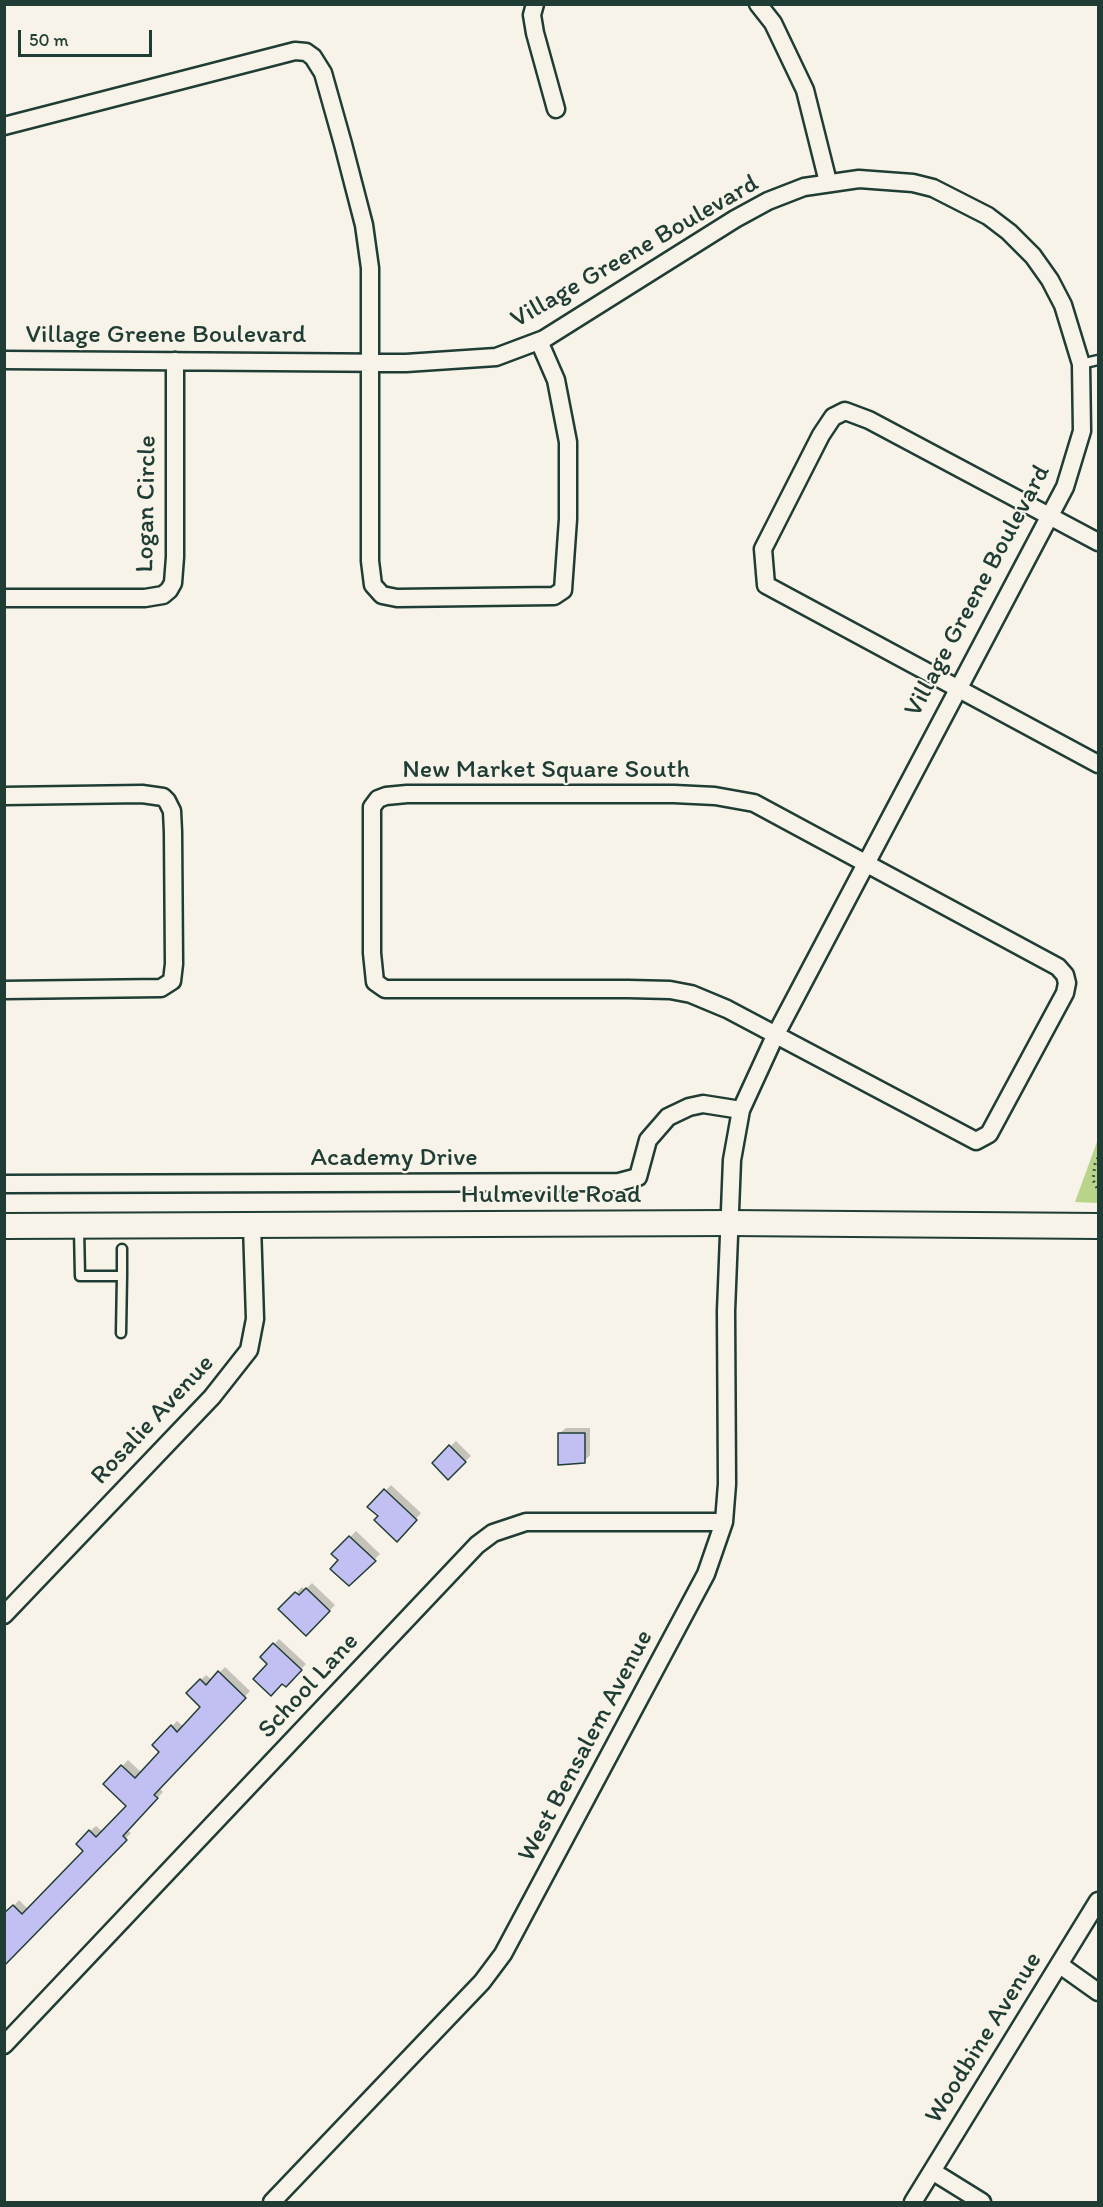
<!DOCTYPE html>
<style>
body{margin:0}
#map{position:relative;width:1103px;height:2207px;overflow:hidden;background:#f7f3e8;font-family:Itim,sans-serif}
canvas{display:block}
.frame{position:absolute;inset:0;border:6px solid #1f3d34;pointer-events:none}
.scale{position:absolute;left:18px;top:30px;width:134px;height:27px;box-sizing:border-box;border:3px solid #1f3d34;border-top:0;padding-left:8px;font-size:18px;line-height:21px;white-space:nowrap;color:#1f3d34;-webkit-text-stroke:4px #f7f3e8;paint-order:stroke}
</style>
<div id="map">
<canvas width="1103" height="2207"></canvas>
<div class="frame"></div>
<div class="scale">50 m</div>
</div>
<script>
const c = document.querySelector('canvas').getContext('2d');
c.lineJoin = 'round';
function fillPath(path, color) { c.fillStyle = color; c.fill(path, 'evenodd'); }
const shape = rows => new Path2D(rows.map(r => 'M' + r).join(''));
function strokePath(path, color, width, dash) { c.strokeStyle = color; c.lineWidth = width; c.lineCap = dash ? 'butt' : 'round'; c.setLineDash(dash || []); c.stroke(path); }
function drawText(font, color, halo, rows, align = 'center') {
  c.font = font + ' Itim,sans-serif'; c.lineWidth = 4.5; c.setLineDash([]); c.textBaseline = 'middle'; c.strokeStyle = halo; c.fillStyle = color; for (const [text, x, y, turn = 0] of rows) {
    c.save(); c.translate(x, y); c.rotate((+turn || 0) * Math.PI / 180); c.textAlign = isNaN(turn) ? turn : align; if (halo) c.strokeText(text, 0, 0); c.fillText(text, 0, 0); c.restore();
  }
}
fillPath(shape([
 [1098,1139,1098,1203,1075,1202]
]), '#b9d48b');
fillPath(shape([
 [566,1428,590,1428,590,1455,584,1461,560,1433],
 [456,1441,471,1456,448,1478,434,1463],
 [391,1485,421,1513,397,1540,370,1507],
 [356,1531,380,1554,349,1584,340,1560,334,1554],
 [312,1583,335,1605,306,1634,280,1609,302,1587,305,1590],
 [279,1639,306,1664,286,1685,262,1657],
 [225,1667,250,1691,159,1788,163,1792,127,1830,131,1833,4,1966,4,1916,19,1900,28,1909,86,1851,90,1831,96,1826,103,1832,129,1806,105,1784,128,1760,142,1773,161,1752,154,1745,177,1721,184,1727,202,1707,188,1693,206,1675,212,1680]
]), '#0003');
const building = shape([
 [558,1433,585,1433,585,1463,558,1465,558,1433],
 [449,1445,466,1462,448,1480,432,1463,449,1445],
 [384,1489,417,1520,397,1542,374,1520,378,1516,367,1507,384,1489],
 [349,1536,376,1561,349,1586,330,1569,338,1560,331,1554,349,1536],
 [306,1588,330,1611,306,1636,278,1609,295,1592,299,1595,306,1588],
 [273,1643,302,1670,286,1687,282,1684,271,1696,253,1679,267,1664,260,1657,273,1643],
 [218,1671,246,1698,154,1795,158,1798,123,1836,127,1840,4,1966,4,1913,13,1905,22,1914,83,1851,76,1844,89,1830,96,1837,126,1806,103,1784,121,1765,135,1778,159,1752,152,1745,171,1725,177,1732,200,1707,186,1693,200,1679,206,1685,218,1671]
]);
fillPath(building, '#c2c0f2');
strokePath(building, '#1f3d34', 1.5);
const lane = shape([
 [1081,364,1098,360],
 [79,1229,80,1276,122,1276,122,1249],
 [121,1333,122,1276]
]);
const street = shape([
 [535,4,532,15,535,33,556,109],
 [758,4,773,23,805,90,828,182],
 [4,126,295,51,306,52,313,57,323,73,343,144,364,225,370,268,370,561,373,585,382,595,397,598,554,596,563,590,568,519,568,442,556,380,539,341],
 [4,360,406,363,496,357,544,339,735,219,768,201,804,187,859,179,913,183,933,188,988,216,1009,232,1033,256,1050,280,1063,305,1081,364,1082,431,1065,487,775,1036,741,1110,732,1160,726,1311,727,1484,724,1522,706,1574,503,1954,482,1982,272,2202],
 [1098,542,869,420,845,411,833,417,821,435,763,549,766,585,1098,764],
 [4,598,145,598,163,595,169,590,173,583,175,557,175,361],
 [407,794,674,794,715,796,754,803,1058,967,1065,975,1067,983,1065,993,989,1134,976,1141,727,1009,691,994,670,990,628,989,385,989,375,982,372,953,372,807,378,799,386,796,407,794],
 [4,796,142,794,163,797,167,801,172,811,173,832,174,964,172,981,161,988,4,990],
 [4,1184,619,1182,638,1177,648,1140,668,1117,689,1107,703,1104,741,1110],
 [4,1615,212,1397,249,1350,255,1319,252,1225],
 [1060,1965,1098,1992],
 [4,2045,477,1545,493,1533,526,1522,724,1522],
 [932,2171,982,2202],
 [913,2202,1098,1901]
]);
const secondary = shape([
 [4,1226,729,1223,1098,1226]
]);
strokePath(lane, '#1f3d34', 13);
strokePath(street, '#1f3d34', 21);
strokePath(secondary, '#1f3d34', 28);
strokePath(shape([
 [1098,1158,1095,1164,1093,1180,1098,1190]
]), '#1f3d34', 3, [1.5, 4.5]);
strokePath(lane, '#f7f3e8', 8);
strokePath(street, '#f7f3e8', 16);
strokePath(secondary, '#f7f3e8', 24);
drawText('26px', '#1f3d34', '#f7f3e8', [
 ["Village Greene Boulevard",635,252,-30],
 ["Village Greene Boulevard",166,335],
 ["Logan Circle",147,504,-89],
 ["Village Greene Boulevard",978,591,-62],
 ["New Market Square South",546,770],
 ["Academy Drive",394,1158],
 ["Hulmeville Road",551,1195],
 ["Rosalie Avenue",153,1420,-47],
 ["School Lane",309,1686,-47],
 ["West Bensalem Avenue",586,1746,-62],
 ["Woodbine Avenue",984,2038,-58]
]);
</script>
